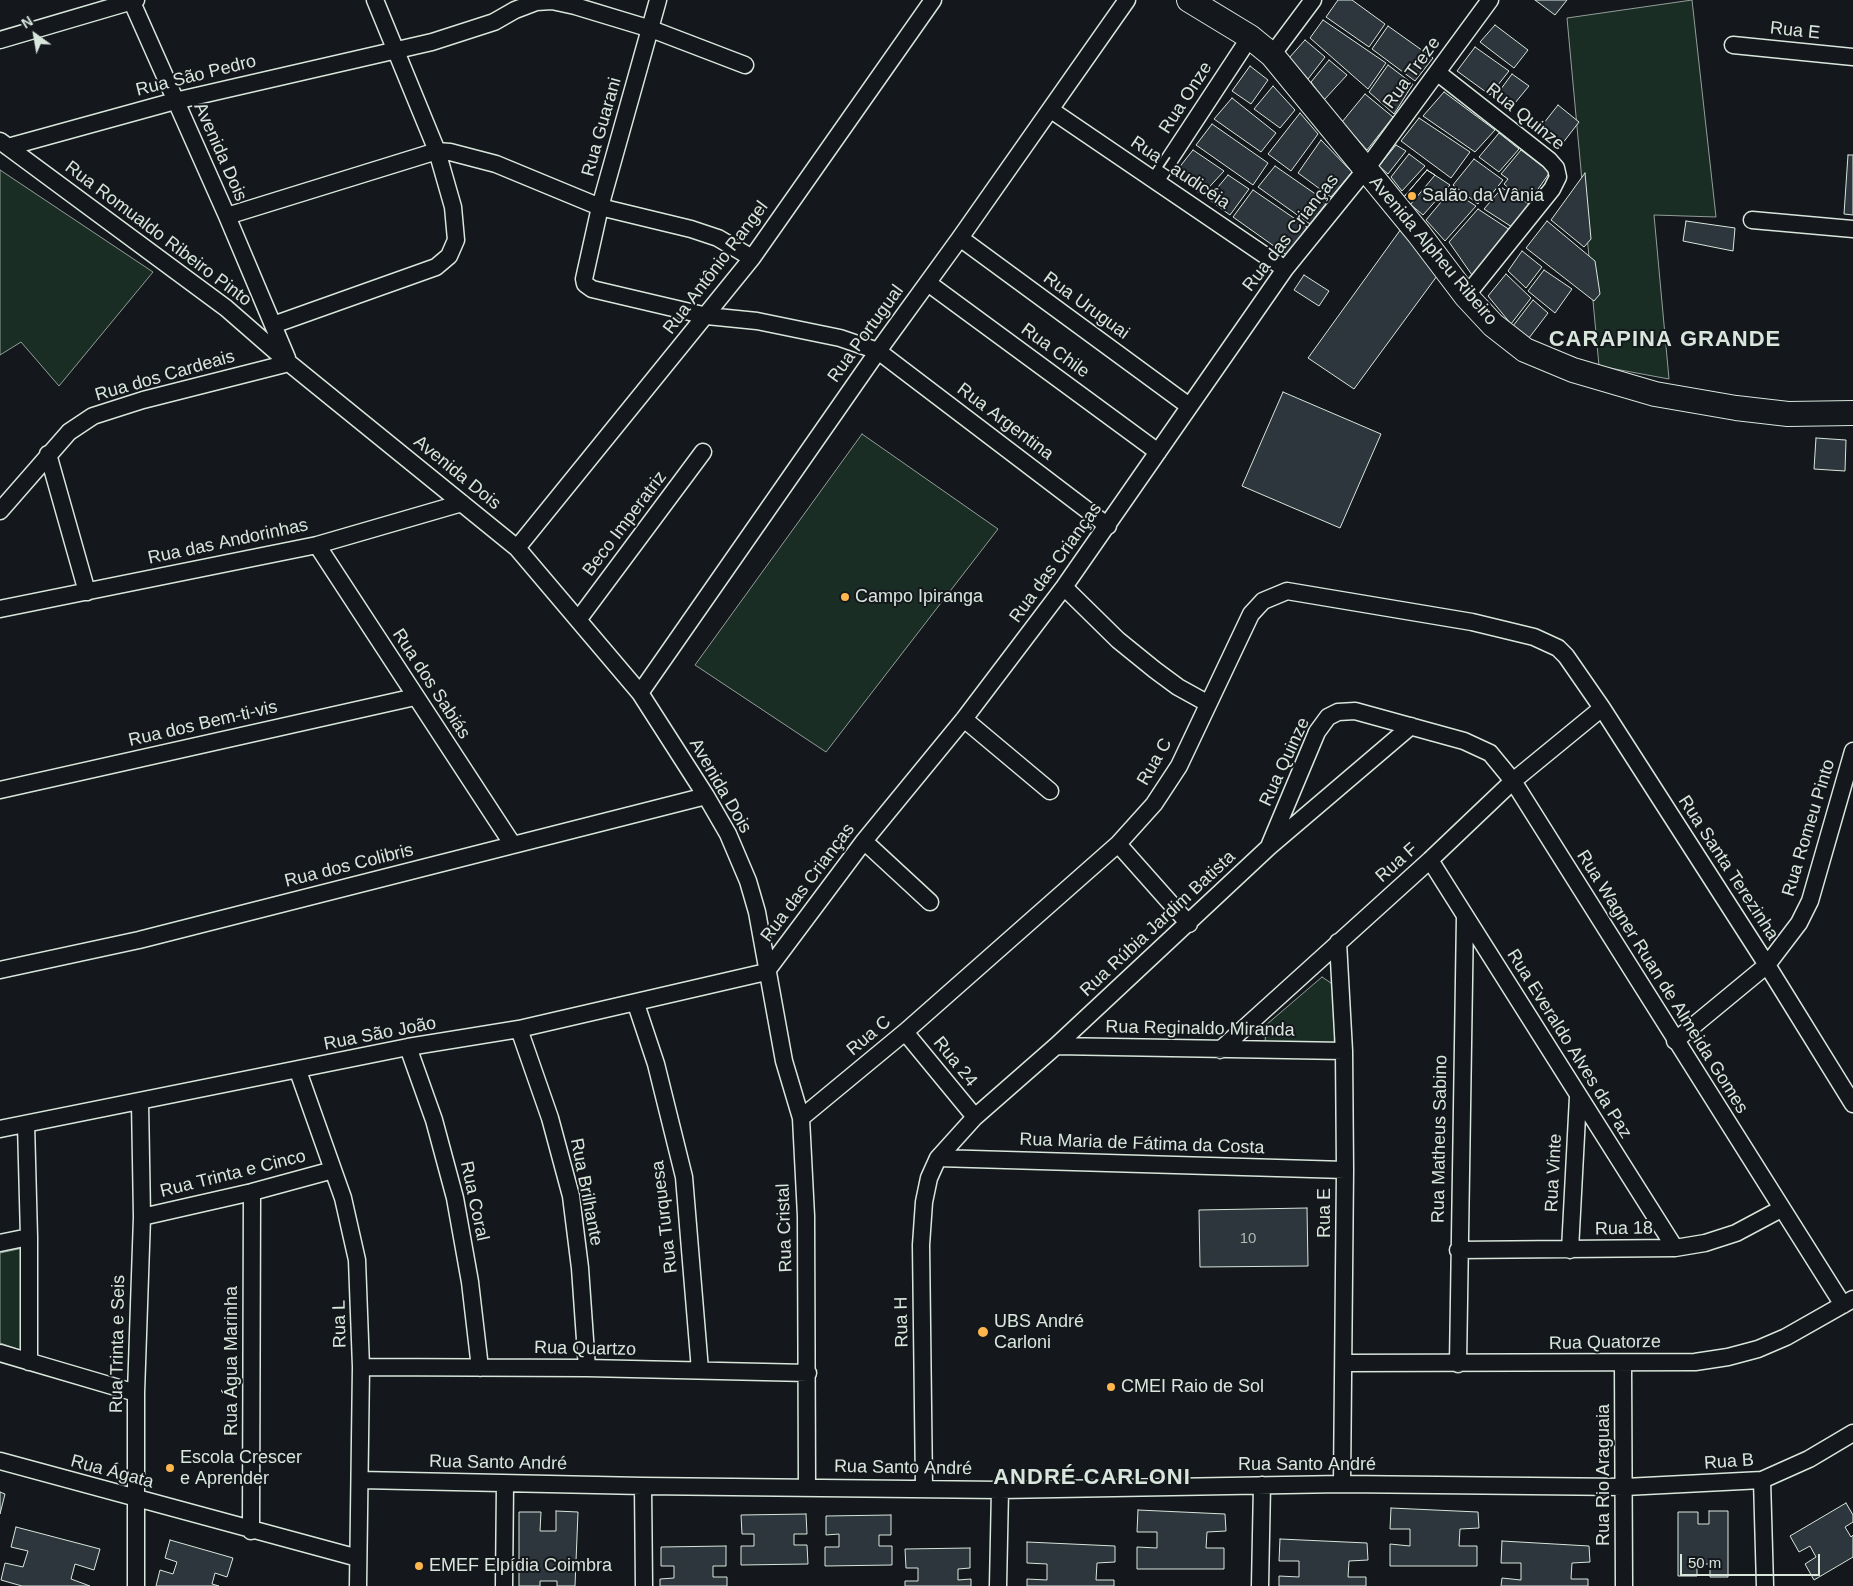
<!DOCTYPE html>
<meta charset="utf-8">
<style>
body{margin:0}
#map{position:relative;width:1853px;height:1586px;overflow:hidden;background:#14181c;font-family:Arial,sans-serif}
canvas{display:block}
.north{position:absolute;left:10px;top:10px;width:50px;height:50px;-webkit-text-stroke:4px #14181c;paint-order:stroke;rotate:328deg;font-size:14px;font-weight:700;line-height:20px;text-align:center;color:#d8e6dc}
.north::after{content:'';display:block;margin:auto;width:18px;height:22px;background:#d8e6dc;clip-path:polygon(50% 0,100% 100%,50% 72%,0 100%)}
.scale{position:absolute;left:1680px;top:1554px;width:140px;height:22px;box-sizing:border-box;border:2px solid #d8e6dc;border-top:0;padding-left:6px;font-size:15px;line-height:18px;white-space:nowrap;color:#d8e6dc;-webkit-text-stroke:4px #14181c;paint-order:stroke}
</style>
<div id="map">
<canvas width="1853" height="1586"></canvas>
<div class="north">N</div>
<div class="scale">50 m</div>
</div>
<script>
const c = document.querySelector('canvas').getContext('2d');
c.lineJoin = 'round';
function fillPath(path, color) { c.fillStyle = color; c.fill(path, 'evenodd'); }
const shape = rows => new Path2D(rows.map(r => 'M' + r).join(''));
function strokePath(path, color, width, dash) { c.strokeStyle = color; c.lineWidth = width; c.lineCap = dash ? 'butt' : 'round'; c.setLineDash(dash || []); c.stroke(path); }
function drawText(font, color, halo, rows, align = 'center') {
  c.font = font + ' Arial,sans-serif'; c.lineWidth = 4; c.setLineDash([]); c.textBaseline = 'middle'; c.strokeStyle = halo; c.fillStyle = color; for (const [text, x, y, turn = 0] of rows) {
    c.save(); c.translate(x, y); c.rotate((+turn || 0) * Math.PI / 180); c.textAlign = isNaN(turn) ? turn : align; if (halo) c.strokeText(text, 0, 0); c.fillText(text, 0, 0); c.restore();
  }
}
const green = shape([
 [1692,0,1716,217,1654,215,1669,379,1599,366,1567,18,1692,0],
 [0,170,153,272,59,386,21,342,0,355,0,170],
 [862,434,998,529,826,752,695,665,862,434],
 [1322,977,1331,983,1337,997,1334,1045,1265,1044,1266,1025,1322,977],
 [23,1248,21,1350,0,1343,0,1253,23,1248]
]);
fillPath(green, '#1a2d24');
strokePath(green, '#939e99', 1);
const building = shape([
 [1338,0,1352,0,1385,24,1369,47,1326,17,1338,0],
 [1535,0,1567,0,1555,15,1535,0],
 [1323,20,1386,63,1368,89,1310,38,1323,20],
 [1495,25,1528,50,1514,68,1480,42,1495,25],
 [1388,26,1433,58,1415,81,1372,49,1388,26],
 [1305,40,1325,57,1308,79,1289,58,1305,40],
 [1475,47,1509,71,1490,95,1457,71,1475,47],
 [1329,60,1347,75,1324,100,1311,82,1329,60],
 [1388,65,1413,84,1394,114,1369,92,1388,65],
 [1250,66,1268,80,1251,104,1232,91,1250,66],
 [1512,74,1529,86,1510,109,1495,97,1512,74],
 [1273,86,1295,110,1280,128,1254,109,1273,86],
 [1444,92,1495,130,1475,152,1423,116,1444,92],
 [1365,94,1393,117,1367,150,1342,122,1365,94],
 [1232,98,1276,133,1261,152,1214,119,1232,98],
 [1558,105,1579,122,1562,144,1540,128,1558,105],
 [1300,113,1318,134,1291,171,1268,154,1300,113],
 [1419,118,1470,152,1451,178,1401,141,1419,118],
 [1212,124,1268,163,1253,185,1196,145,1212,124],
 [1499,133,1519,149,1499,172,1479,157,1499,133],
 [1321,140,1352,172,1331,197,1298,173,1321,140],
 [1396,145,1406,151,1388,174,1379,166,1396,145],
 [1193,150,1224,171,1202,195,1174,174,1193,150],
 [1521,150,1550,172,1531,199,1516,187,1512,191,1504,184,1508,179,1501,174,1521,150],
 [1409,154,1425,166,1402,191,1391,177,1409,154],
 [1848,155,1853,155,1853,215,1844,214,1848,155],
 [1474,159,1503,180,1487,200,1482,197,1478,204,1453,185,1474,159],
 [1275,166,1327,202,1310,224,1258,187,1275,166],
 [1427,170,1450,185,1423,215,1403,198,1427,170],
 [1427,170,1435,175,1410,205,1403,198,1427,170],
 [1585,173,1591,239,1584,247,1551,220,1585,173],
 [1228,175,1249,189,1230,215,1208,199,1228,175],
 [1502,188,1529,204,1512,227,1484,209,1502,188],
 [1253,190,1307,227,1288,256,1233,217,1253,190],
 [1451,190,1476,206,1445,241,1426,220,1451,190],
 [1478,209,1510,230,1472,275,1449,242,1478,209],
 [1547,221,1595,261,1600,294,1594,301,1526,248,1547,221],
 [1686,221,1735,228,1733,251,1683,241,1686,221],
 [1401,229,1437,276,1354,389,1308,358,1401,229],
 [1522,251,1542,267,1526,288,1508,271,1522,251],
 [1544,270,1572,289,1555,313,1528,291,1544,270],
 [1506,274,1531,298,1511,324,1488,296,1506,274],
 [1304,275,1329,291,1319,306,1294,290,1304,275],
 [1533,300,1548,313,1529,338,1513,326,1533,300],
 [1283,392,1381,434,1340,528,1242,486,1283,392],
 [1816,438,1846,440,1845,471,1814,469,1816,438],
 [1307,1208,1308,1266,1200,1267,1199,1210,1307,1208],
 [0,1492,5,1494,0,1514,0,1492],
 [1846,1503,1853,1515,1853,1522,1845,1527,1851,1537,1853,1535,1853,1557,1814,1580,1805,1564,1816,1557,1810,1546,1799,1552,1790,1536,1846,1503],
 [1391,1508,1478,1512,1479,1528,1460,1529,1459,1546,1477,1546,1477,1566,1390,1566,1390,1544,1410,1546,1410,1529,1390,1529,1391,1508],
 [1138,1510,1225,1514,1226,1531,1207,1532,1206,1548,1224,1548,1224,1569,1137,1569,1137,1547,1157,1548,1157,1532,1137,1532,1138,1510],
 [556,1511,578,1512,575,1586,557,1586,557,1581,540,1581,540,1586,519,1586,519,1512,541,1512,540,1531,556,1531,556,1511],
 [1709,1511,1728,1511,1728,1577,1710,1577,1710,1564,1697,1564,1697,1576,1678,1576,1678,1512,1698,1512,1698,1524,1709,1524,1709,1511],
 [806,1514,807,1534,794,1534,794,1545,807,1545,808,1564,741,1565,741,1546,754,1546,754,1534,742,1534,741,1515,806,1514],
 [891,1515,891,1535,879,1535,879,1546,892,1546,892,1565,825,1566,825,1547,839,1547,839,1534,826,1535,826,1516,891,1515],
 [16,1527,100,1549,94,1570,75,1564,71,1579,90,1586,22,1586,1,1580,5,1563,23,1567,28,1551,11,1547,16,1527],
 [1280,1539,1367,1543,1368,1560,1349,1561,1348,1577,1366,1577,1366,1586,1279,1586,1279,1576,1299,1577,1299,1561,1279,1561,1280,1539],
 [170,1540,233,1558,227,1577,215,1573,212,1584,219,1586,156,1586,160,1570,173,1574,177,1562,165,1558,170,1540],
 [1502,1541,1589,1546,1590,1562,1572,1563,1571,1579,1588,1579,1588,1586,1501,1586,1502,1578,1521,1580,1521,1563,1501,1563,1502,1541],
 [1027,1542,1115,1546,1115,1562,1097,1563,1096,1580,1114,1580,1114,1586,1027,1586,1027,1579,1047,1580,1047,1564,1027,1563,1027,1542],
 [726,1546,726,1566,713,1566,713,1577,727,1577,727,1586,660,1586,660,1579,674,1578,674,1566,661,1566,661,1547,726,1546],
 [970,1548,970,1568,958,1569,958,1580,971,1579,971,1586,905,1586,905,1581,918,1581,918,1568,906,1568,905,1549,970,1548]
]);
fillPath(building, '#2c363c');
strokePath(building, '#d8e6dc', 1);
const street = shape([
 [131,0,227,216,287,358],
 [658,0,600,207,584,279,585,284,592,289,707,316,757,321,840,338,878,351,1108,526],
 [0,40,136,0],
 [1733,45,1853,57],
 [1272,55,1313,0],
 [1438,73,1549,160,1556,168,1558,177,1552,189,1466,296],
 [1051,110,1285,269],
 [0,141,226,308,289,363,517,548,640,693,706,796,728,834,748,881,757,912,784,1061,801,1118,806,1216,807,1486],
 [8,147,175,101,432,42,494,22,515,10,536,2,552,1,575,6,651,29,745,65],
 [1156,180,1250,37],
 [227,216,437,151,450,152,496,164,600,207,691,229,718,238,752,258],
 [1752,220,1853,229],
 [960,238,1189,406],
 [928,283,1158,452],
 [273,325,436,267,449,256,456,240,453,207,437,151,375,0],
 [48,454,87,592],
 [0,511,69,432,93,416,143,400,289,363],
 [317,545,513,845],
 [517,548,752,258,933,0],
 [1064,587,1118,640,1155,670,1178,687,1207,703],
 [0,609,317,545,462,503],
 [578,620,703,452],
 [640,693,878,351,960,238,1127,0],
 [964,719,1050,791],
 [0,790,415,697],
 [864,841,930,902],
 [1118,844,1189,924],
 [1270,844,1317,732,1328,717,1338,712,1355,711,1464,741,1490,753,1513,781,1843,1305],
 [1430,860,1675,1248],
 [1338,942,1344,1051,1345,1170,1342,1484],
 [0,970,139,940,706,796],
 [766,972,864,841,964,719,1064,587,1285,269,1366,169,1490,0],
 [636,1004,656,1064,684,1177,700,1370],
 [519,1029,550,1118,571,1196,580,1268,587,1368],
 [905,1032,975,1117],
 [1675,1041,1767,965,1799,923,1810,901,1853,751],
 [1056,1046,1344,1051],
 [408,1047,434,1120,455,1198,470,1282,480,1368],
 [1220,1050,1430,860,1513,781,1602,708],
 [298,1071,343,1198,357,1260,361,1367,358,1586],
 [801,1118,905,1032,1118,844,1154,804,1179,766,1251,614,1263,601,1287,591,1472,622,1534,637,1558,648,1566,656,1602,708,1767,965,1853,1104],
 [26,1124,29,1237,29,1362],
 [0,1129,408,1047,519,1029,766,972],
 [938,1158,1345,1170],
 [142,1217,252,1192,333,1170],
 [0,1243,29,1237],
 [1458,1250,1675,1248,1705,1243,1736,1233,1781,1209],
 [1570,1250,1578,1097],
 [0,1353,136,1393],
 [1344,1363,1695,1362,1728,1357,1758,1349,1786,1337,1853,1299],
 [1623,1363,1624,1586],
 [1458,1364,1465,916],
 [361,1367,587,1368,808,1373],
 [0,1461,358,1558],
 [360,1480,643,1486,1000,1490,1342,1484,1625,1487,1762,1480,1809,1459,1853,1433],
 [1762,1480,1765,1586],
 [643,1486,644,1586],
 [924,1488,921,1245,924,1202,929,1178,938,1158,975,1117,1056,1046,1269,847,1411,726],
 [251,1531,252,1192],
 [136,1586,136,1393,142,1217,140,1102],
 [504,1586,505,1484],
 [998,1586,1000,1490],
 [1260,1586,1262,1485]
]);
const secondary = shape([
 [1189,0,1250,37,1272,55,1419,234,1466,296,1493,325,1525,350,1573,370,1655,394,1736,408,1788,414,1853,413]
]);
strokePath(street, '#d8e6dc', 19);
strokePath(secondary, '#d8e6dc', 26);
strokePath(street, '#14181c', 16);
strokePath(secondary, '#14181c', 24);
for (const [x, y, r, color] of [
 [1412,196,5,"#ffb74d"],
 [845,597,5,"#ffb74d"],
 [983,1332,6,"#ffb74d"],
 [1111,1387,5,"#ffb74d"],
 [170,1468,5,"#ffb74d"],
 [419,1566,5,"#ffb74d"]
]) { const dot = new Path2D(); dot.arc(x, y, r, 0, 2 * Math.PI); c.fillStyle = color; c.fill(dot); strokePath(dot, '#14181c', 2); }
drawText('15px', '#adbab4', null, [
 ["10",1248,1239]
]);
drawText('18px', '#d8e6dc', '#14181c', [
 ["Rua E",1795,31,6],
 ["Rua Treze",1412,73,-54],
 ["Rua São Pedro",196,76,-14],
 ["Rua Onze",1186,98,-57],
 ["Rua Quinze",1525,117,39],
 ["Rua Guarani",602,127,-74],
 ["Avenida Dois",220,152,66],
 ["Rua Laudicéia",1180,173,34],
 ["Rua das Crianças",1291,233,-52],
 ["Rua Romualdo Ribeiro Pinto",158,234,37],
 ["Avenida Alpheu Ribeiro",1433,251,50],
 ["Rua Antônio Rangel",716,268,-53],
 ["Rua Uruguai",1086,306,36],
 ["Rua Portugual",866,334,-54],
 ["Rua Chile",1055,351,36],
 ["Rua dos Cardeais",165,376,-16],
 ["Rua Argentina",1005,422,37],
 ["Avenida Dois",457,473,39],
 ["Beco Imperatriz",625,524,-53],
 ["Rua das Andorinhas",228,542,-12],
 ["Rua das Crianças",1056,563,-54],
 ["Rua dos Sabiás",431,684,57],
 ["Rua dos Bem-ti-vis",203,724,-13],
 ["Rua C",1155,762,-60],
 ["Rua Quinze",1285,762,-65],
 ["Avenida Dois",720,786,60],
 ["Rua Romeu Pinto",1809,828,-73],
 ["Rua F",1397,863,-42],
 ["Rua dos Colibris",349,866,-14],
 ["Rua Santa Terezinha",1728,868,57],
 ["Rua das Crianças",808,883,-53],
 ["Rua Rúbia Jardim Batista",1158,924,-43],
 ["Rua Wagner Ruan de Almeida Gomes",1662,982,58],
 ["Rua Reginaldo Miranda",1200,1029,1],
 ["Rua São João",380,1034,-11],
 ["Rua C",869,1036,-40],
 ["Rua Everaldo Alves da Paz",1569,1044,58],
 ["Rua 24",955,1062,51],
 ["Rua Matheus Sabino",1440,1139,-89],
 ["Rua Maria de Fátima da Costa",1142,1144,2],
 ["Rua Vinte",1554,1173,-87],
 ["Rua Trinta e Cinco",233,1174,-14],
 ["Rua Brilhante",586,1192,79],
 ["Rua Coral",474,1201,78],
 ["Rua E",1325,1213,-90],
 ["Rua Turquesa",665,1217,-97],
 ["Rua Cristal",785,1228,-92],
 ["Rua 18",1624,1229,-1],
 ["Rua H",902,1322,-91],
 ["Rua L",340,1324,-91],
 ["Rua Quatorze",1605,1343,-1],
 ["Rua Trinta e Seis",118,1344,-89],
 ["Rua Quartzo",585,1349,1],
 ["Rua Água Marinha",232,1361,-90],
 ["Rua B",1729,1462,-4],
 ["Rua Santo André",498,1463,1],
 ["Rua Santo André",1307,1465],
 ["Rua Santo André",903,1468,1],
 ["Rua Ágata",112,1472,15],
 ["Rua Rio Araguaia",1604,1475,-90]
]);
drawText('18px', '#d8e6dc', '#14181c', [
 ["Salão da Vânia",1422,196],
 ["Campo Ipiranga",855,597],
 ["UBS André",994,1322],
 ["Carloni",994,1343],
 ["CMEI Raio de Sol",1121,1387],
 ["Escola Crescer",180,1458],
 ["e Aprender",180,1479],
 ["EMEF Elpídia Coimbra",429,1566]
], 'left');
c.letterSpacing = '1px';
drawText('bold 22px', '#d8e6dc', '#14181c', [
 ["CARAPINA GRANDE",1665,340],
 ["ANDRÉ CARLONI",1092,1478]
]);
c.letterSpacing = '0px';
</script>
